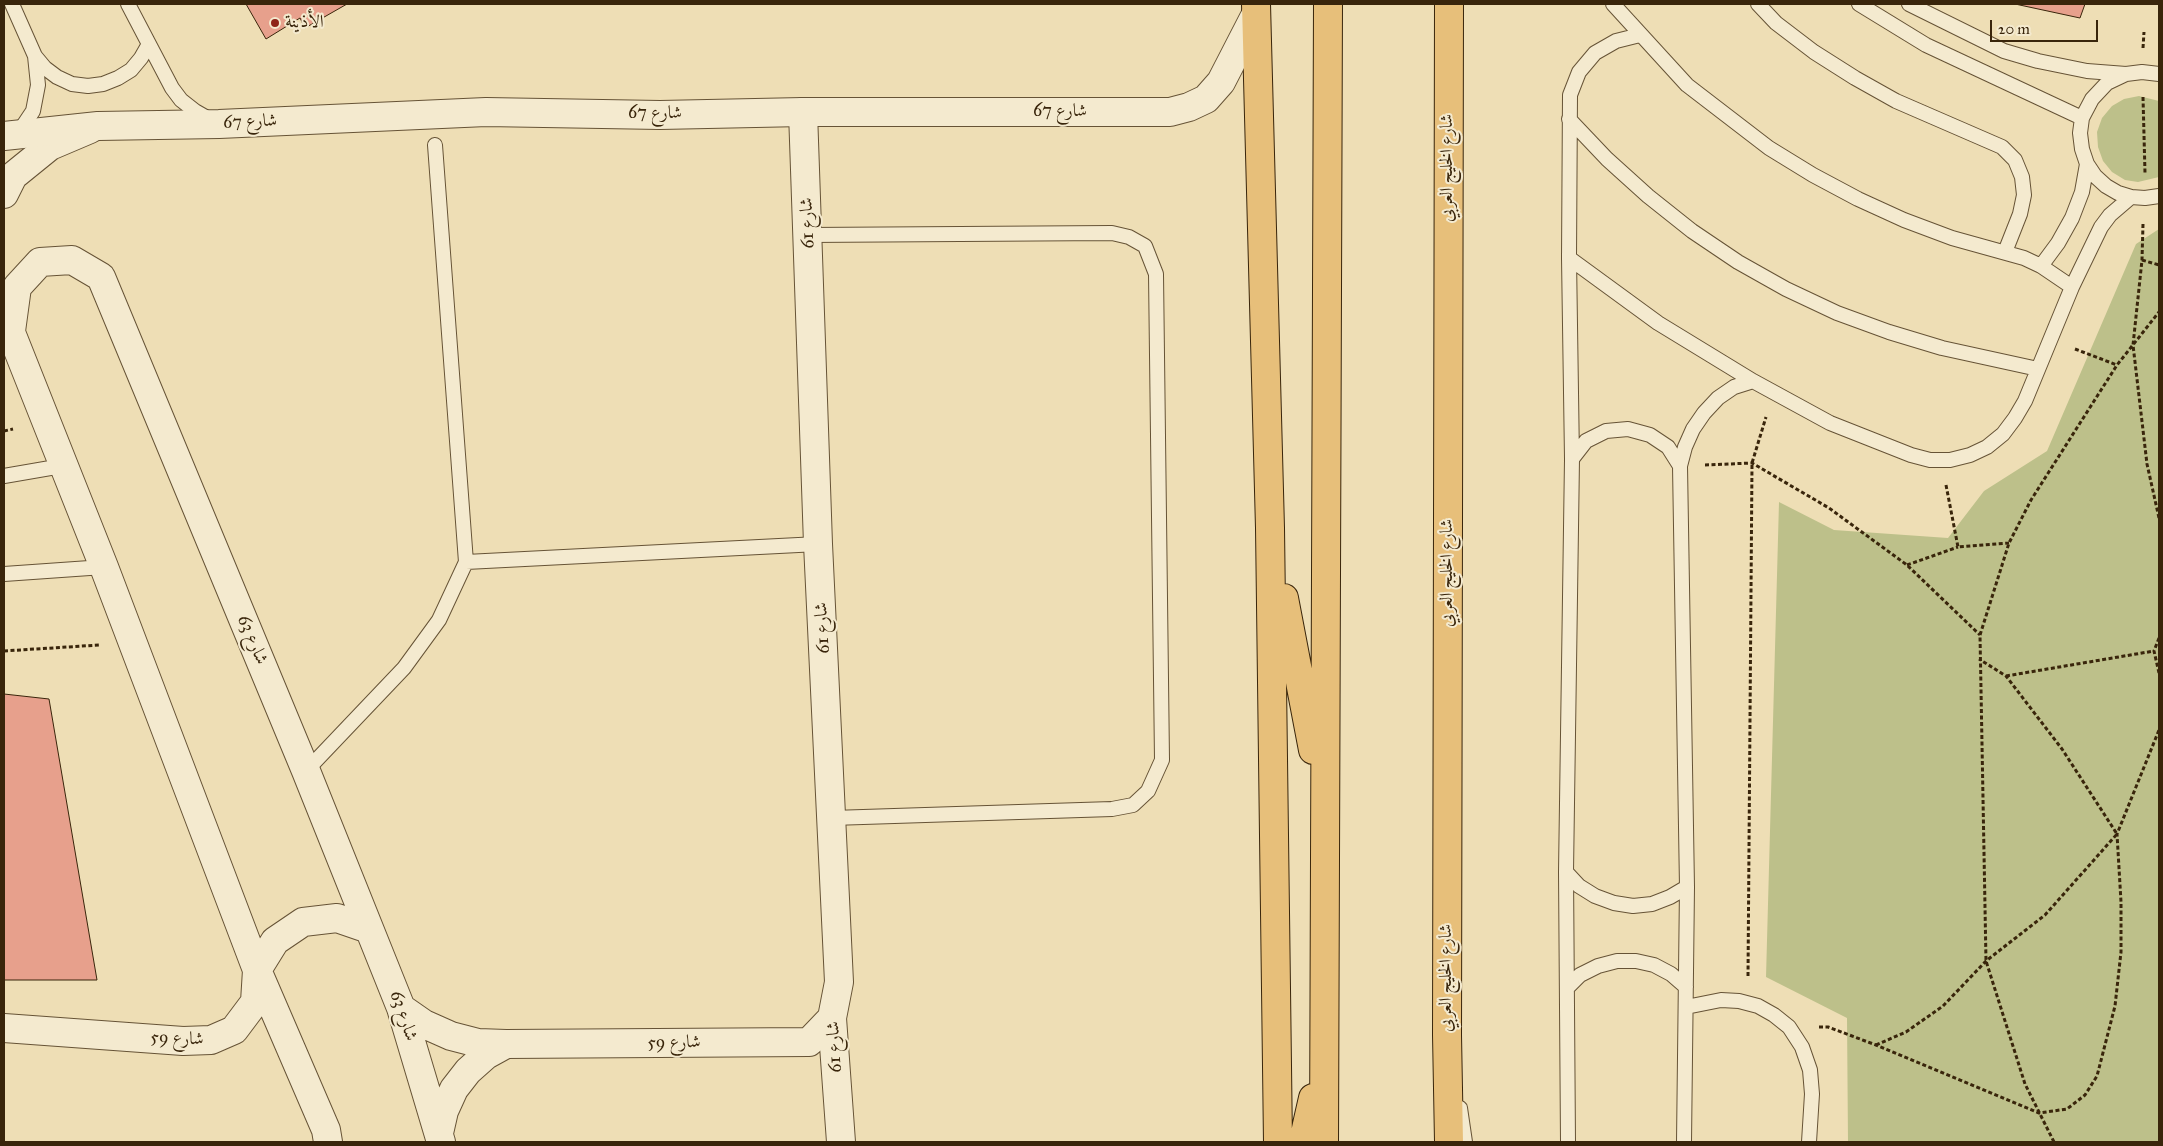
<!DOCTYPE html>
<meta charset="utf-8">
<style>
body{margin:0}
#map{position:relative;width:2163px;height:1146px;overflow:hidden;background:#eedeb5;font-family:"IM FELL Great Primer",serif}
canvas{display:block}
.frame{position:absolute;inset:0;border:5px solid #39250b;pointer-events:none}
.scale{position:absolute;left:1990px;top:20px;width:108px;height:22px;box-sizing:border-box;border:2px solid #39250b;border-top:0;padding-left:6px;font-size:15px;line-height:18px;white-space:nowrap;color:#39250b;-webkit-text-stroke:4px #f4eacf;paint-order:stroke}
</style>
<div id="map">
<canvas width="2163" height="1146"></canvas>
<div class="frame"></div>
<div class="scale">20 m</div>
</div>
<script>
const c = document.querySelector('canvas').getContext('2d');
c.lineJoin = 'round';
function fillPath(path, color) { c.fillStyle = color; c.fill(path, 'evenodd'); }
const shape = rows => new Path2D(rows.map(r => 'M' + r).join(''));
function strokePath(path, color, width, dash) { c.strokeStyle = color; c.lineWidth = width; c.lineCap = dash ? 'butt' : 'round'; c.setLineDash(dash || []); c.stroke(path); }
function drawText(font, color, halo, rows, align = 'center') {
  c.font = font + ' "IM FELL Great Primer",Amiri,serif'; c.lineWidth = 4; c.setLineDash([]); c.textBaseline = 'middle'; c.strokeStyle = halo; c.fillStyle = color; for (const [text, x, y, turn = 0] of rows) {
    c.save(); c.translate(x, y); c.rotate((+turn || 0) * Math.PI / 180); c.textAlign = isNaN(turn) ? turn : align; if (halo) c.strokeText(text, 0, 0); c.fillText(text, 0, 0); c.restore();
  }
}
fillPath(shape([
 [2139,96,2159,101,2159,177,2138,182,2125,180,2112,172,2103,161,2098,147,2097,132,2102,118,2112,106,2124,99],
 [2159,229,2159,1142,1848,1142,1847,1018,1766,977,1779,502,1834,530,1948,538,1984,491,2047,451,2136,244]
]), '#bdc08a');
const building = shape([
 [246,4,347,4,305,28,300,18,266,39,246,4],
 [2015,4,2085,4,2080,18,2015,4],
 [4,694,49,699,97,980,4,980,4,694]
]);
fillPath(building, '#e7a08c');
strokePath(building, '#39250b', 1);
const service = shape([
 [12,4,35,56,38,85,33,111,17,135],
 [128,4,172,88,181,100,195,111,209,119],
 [1613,4,1687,85,1769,148,1813,175,1858,199,1904,220,1952,238,2024,258,2041,266,2072,287],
 [1758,4,1776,23,1814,52,1855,78,1896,101,2002,147,2015,160,2022,177,2024,195,2020,214,2005,252],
 [1859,4,1926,45,2082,118],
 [1909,4,2004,51,2038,61,2087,71,2126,74],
 [35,56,45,68,57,77,72,84,88,86,103,84,118,78,131,70,141,58,149,44],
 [2159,74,2142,72,2126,74,2107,83,2092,99,2082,118,2080,133,2082,149,2087,164,2095,176,2106,186,2118,193,2131,197,2145,198,2159,196],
 [1569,119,1607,159,1648,196,1692,231,1738,262,1786,289,1837,313,1889,332,1942,348,2038,369],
 [808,235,1112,233,1129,237,1145,246,1156,274,1162,760,1148,791,1133,805,1112,809,832,818],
 [1569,258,1658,323,1753,381,1830,423,1911,455,1930,460,1950,460,1970,455,1987,447,2003,434,2015,418,2025,401,2072,287,2101,227,2110,215,2131,197],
 [2041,266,2058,243,2072,218,2082,192,2087,164],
 [1572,459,1586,441,1606,431,1628,429,1650,435,1668,447,1680,466],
 [4,476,62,466],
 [466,562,818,544],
 [4,574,104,567],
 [306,771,404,668,439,620,466,562,435,145],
 [1566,872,1579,886,1595,896,1614,903,1633,906,1652,904,1670,897,1687,887],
 [1567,988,1580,975,1598,966,1617,961,1636,961,1654,965,1671,974,1686,987],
 [1686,1007,1721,1000,1739,1001,1758,1006,1774,1015,1789,1027,1802,1047,1810,1070,1812,1094,1809,1142],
 [1460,1108,1465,1142],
 [1568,1142,1566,872,1572,459,1569,258,1570,95,1579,72,1595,53,1616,41,1640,35],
 [1684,1142,1687,887,1680,466,1685,447,1693,429,1704,413,1718,398,1734,387,1753,381]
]);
const minor = shape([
 [803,112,818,544,839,982,832,1018,841,1142],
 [4,194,13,176,50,146,90,129],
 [4,315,104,567,257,970,326,1130,328,1142],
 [11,331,17,287,40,262,72,260,101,277,306,771,401,1008,441,1142],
 [401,1008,424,1024,451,1036,478,1043,506,1044,809,1042,832,1018],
 [4,1028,183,1041,211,1040,234,1030,255,1002,257,970,275,941,303,922,337,918,369,929],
 [439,1133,444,1111,454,1089,468,1071,486,1055,506,1044]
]);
const tertiary = shape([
 [4,136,98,126,219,124,486,112,660,115,803,112,1170,112,1189,107,1206,99,1221,82,1256,14]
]);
const primary = shape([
 [1256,4,1270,528,1278,1142],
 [1449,4,1447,1035,1449,1142],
 [1284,598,1313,750],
 [1303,1142,1313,1098],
 [1324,1142,1328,4]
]);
strokePath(service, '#665336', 16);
strokePath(minor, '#665336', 30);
strokePath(tertiary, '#665336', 30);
strokePath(primary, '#39250b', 30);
strokePath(shape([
 [2143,48,2144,32],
 [2143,97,2145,173],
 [2143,224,2142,260,2133,345,2147,464,2159,518],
 [2142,260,2159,265],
 [2075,349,2117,365],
 [4,431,13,429],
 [1705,465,1752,463,1829,508,1907,565,1980,635],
 [1946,485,1958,547,2009,543],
 [1907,565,1958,547],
 [2159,638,2154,651,2159,673],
 [4,651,99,645],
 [2006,676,2154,651],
 [1748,976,1752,463,1766,417],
 [1819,1027,1828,1027,1876,1045,2039,1113,2067,1109,2085,1095,2097,1076,2115,1006,2121,952,2121,902,2117,834,2159,730],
 [1876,1045,1906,1032,1943,1006,1986,961,2045,915,2117,834,2062,749,2006,676,1979,659],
 [2054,1142,2025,1084,1986,961,1980,635,2009,543,2031,500,2117,365,2159,312]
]), '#39250b', 3, [4, 2.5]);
strokePath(service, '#f4eacf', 14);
strokePath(minor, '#f4eacf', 28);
strokePath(tertiary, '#f4eacf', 28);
strokePath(primary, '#e7bf7a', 28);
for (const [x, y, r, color] of [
 [275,23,5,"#8f2418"]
]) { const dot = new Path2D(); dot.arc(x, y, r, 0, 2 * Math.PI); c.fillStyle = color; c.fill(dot); strokePath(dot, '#f4eacf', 2); }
drawText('18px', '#39250b', '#f4eacf', [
 ["الأذينة",285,23]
], 'left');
drawText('18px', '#39250b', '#f4eacf', [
 ["شارع 67",1060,112],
 ["شارع 67",655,114],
 ["شارع 67",250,122,-2],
 ["شارع الخليج العربي",1448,168,-90],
 ["شارع 61",808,223,-92],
 ["شارع الخليج العربي",1448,573,-90],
 ["شارع 61",823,628,-93],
 ["شارع 63",252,640,67],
 ["شارع الخليج العربي",1447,978,-90],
 ["شارع 63",403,1016,71],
 ["شارع 59",177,1039,2],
 ["شارع 59",674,1043,-1],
 ["شارع 61",835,1047,-93]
]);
</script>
